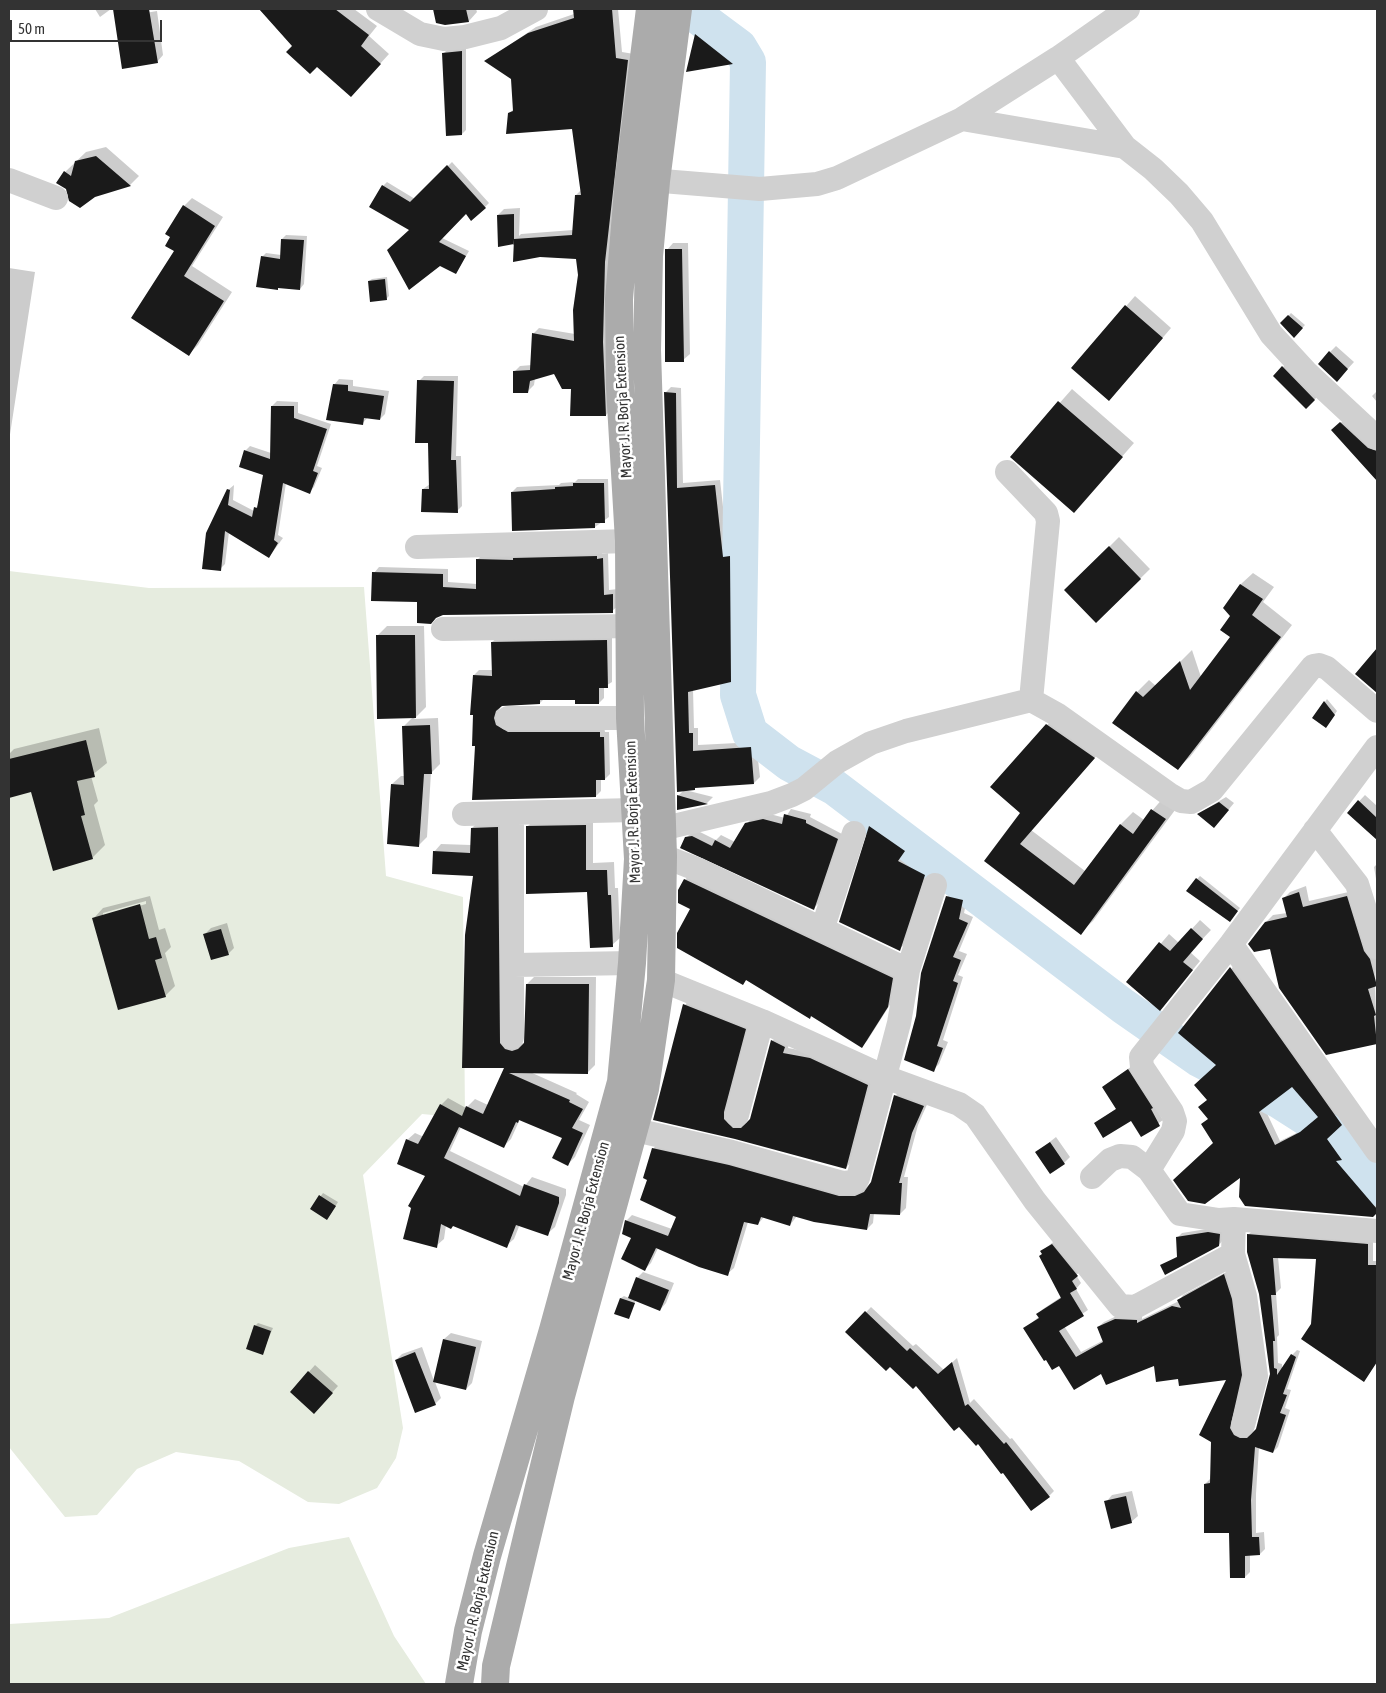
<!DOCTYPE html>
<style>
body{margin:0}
#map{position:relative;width:1386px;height:1693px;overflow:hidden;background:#fff;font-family:"Asap Condensed",sans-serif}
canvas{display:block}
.frame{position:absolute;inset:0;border:10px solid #333;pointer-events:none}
.scale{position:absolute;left:10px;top:20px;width:152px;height:22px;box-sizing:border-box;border:2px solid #333;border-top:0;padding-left:6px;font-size:15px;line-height:18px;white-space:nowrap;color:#333;-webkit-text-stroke:4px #fff;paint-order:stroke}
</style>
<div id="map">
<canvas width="1386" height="1693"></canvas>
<div class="frame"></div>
<div class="scale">50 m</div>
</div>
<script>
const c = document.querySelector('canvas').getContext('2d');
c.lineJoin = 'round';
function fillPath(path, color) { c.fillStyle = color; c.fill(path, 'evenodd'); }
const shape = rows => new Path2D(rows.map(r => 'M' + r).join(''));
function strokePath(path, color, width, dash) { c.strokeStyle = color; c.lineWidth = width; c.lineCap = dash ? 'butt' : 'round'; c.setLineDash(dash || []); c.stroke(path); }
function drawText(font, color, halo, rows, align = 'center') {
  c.font = font + ' "Asap Condensed",sans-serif'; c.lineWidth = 5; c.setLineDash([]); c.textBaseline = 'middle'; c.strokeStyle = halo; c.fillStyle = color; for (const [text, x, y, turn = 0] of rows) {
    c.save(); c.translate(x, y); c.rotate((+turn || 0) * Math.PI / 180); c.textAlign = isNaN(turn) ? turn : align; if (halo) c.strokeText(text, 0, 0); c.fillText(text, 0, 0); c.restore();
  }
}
fillPath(shape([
 [9,571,149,588,364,587,386,876,463,897,465,1118,422,1114,363,1175,403,1428,396,1458,377,1488,339,1504,308,1502,239,1461,176,1452,137,1469,97,1515,65,1517,9,1447],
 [349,1537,394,1636,426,1684,9,1684,9,1624,109,1618,289,1548]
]), '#e6ecdf');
fillPath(shape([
 [95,9,111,9,100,17],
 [259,9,354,9,377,26,369,36,389,54,359,87,293,46],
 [434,9,476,9,477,12,469,21,437,22],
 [575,9,618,9,622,52,634,54,612,409,606,415,554,373,535,378,534,385,528,391,514,372,520,366,532,365,533,334,539,328,575,334,580,275,577,257,515,243,498,215,504,209,520,208,519,236,521,234,573,230,576,195,582,189,573,128,509,113,514,109,512,78,486,61,536,27,574,14],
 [157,11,163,55,157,62,122,17],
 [702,29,738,57,732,63,687,70,696,35],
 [466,47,466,130,462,134,444,53,448,49],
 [106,147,139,176,130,185,94,196,67,188,65,172,86,152],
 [452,162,489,203,485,207,466,213,442,238,469,251,456,273,411,230,383,186,387,182,415,199],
 [192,198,223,217,192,266,232,292,198,345,189,354,176,251,184,206],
 [286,235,307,236,304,284,300,289,279,287,277,289,262,257,266,253,281,255,282,239],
 [673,243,688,243,690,354,683,360,667,250],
 [9,268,35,272,9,441],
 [387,277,389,296,386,299,369,281,372,279],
 [1135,296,1171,328,1118,390,1072,368],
 [1291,313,1305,325,1294,337,1282,323],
 [1336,346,1354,362,1343,374,1330,352],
 [1289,361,1321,393,1306,408,1274,376],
 [424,376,458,376,456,456,461,456,462,506,457,511,423,489,430,484,429,442,419,381],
 [339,379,353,380,353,386,389,391,385,414,380,419,368,417,362,424,334,385],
 [671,387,681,388,683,483,720,480,728,551,735,551,736,675,730,680,693,689,694,728,698,728,698,745,756,742,760,777,754,783,697,786,685,790,713,797,707,803,678,809,678,796,684,790,665,393],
 [1072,389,1134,443,1074,511,1012,457],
 [1377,391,1377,402,1372,396],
 [277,401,298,402,298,413,331,424,317,466,322,468,314,487,309,492,286,483,278,535,283,538,269,557,229,532,225,564,220,569,228,490,234,485,233,500,254,511,259,503,264,474,245,451,250,446,271,453,272,406],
 [1346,418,1377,444,1377,479,1333,430],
 [578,479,608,479,609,517,595,527,512,492,517,487,559,485,561,483,575,482],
 [1119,537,1150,569,1096,622,1066,590],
 [602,551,602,554,608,553,609,590,618,589,618,606,612,611,418,601,374,573,379,567,448,569,448,582,477,584,477,560,483,554],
 [1253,573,1274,587,1263,602,1292,625,1190,757,1178,768,1137,692,1149,680,1156,686,1192,650,1201,677,1232,637,1231,616,1225,608,1241,584],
 [387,626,424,626,426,707,414,719,438,718,440,764,431,773,427,837,419,845,392,784,401,776,405,776,403,727,413,717,377,636],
 [612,635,612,682,604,687,604,698,599,703,576,699,544,699,540,703,501,705,499,711,604,727,605,732,609,732,610,774,605,779,601,779,601,791,596,796,476,745,474,675,479,670,493,670,492,642,498,637],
 [1327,699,1337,711,1328,724,1314,718],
 [1060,712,1106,745,1031,830,1085,871,1121,824,1133,812,1144,820,1164,797,1178,806,1093,921,1080,933,986,861,1022,813,1047,725],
 [99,728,107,763,91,776,98,801,94,805,105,845,92,858,31,791,10,796,9,754,14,749],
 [1365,795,1377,806,1377,838,1349,812],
 [1226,797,1234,803,1220,820,1198,814],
 [791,809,811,814,810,817,842,834,819,903,814,908,686,838,692,832,698,831,716,840,721,835,735,842,751,818,770,814,785,818],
 [593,818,593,863,614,862,615,888,618,888,620,938,612,945,589,891,527,827,535,819],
 [505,820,521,1044,525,1042,527,984,534,977,596,977,595,1065,588,1072,530,1072,577,1093,576,1094,589,1102,579,1120,590,1125,575,1157,568,1164,563,1138,520,1119,511,1139,503,1147,461,1127,450,1151,524,1187,532,1177,566,1189,566,1195,555,1227,547,1234,520,1224,514,1239,506,1246,454,1225,446,1225,444,1239,436,1246,426,1175,407,1140,415,1133,424,1137,441,1105,448,1098,466,1108,475,1099,488,1105,505,1067,464,1066,474,874,434,852,441,844,471,845,472,828,479,821],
 [875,822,909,846,902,856,929,870,904,945,899,949,841,921,871,827],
 [1377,864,1377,885,1374,867],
 [690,874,898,972,893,1000,867,1041,862,1046,747,979,743,984,692,909,685,880],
 [1200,876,1240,908,1232,918,1197,879],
 [1306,886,1309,901,1353,891,1377,953,1375,985,1377,1043,1327,1054,1266,922,1273,915,1287,913,1284,898,1290,892],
 [953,891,968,894,964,913,973,917,959,951,967,954,958,975,963,977,943,1040,948,1042,939,1064,933,1070,947,897],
 [150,896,159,930,165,928,171,947,165,953,175,986,165,996,94,918,103,908],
 [146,901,146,904,103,916,103,913],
 [1200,920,1211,930,1190,952,1200,961,1160,1009,1128,982,1169,934,1179,943],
 [227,923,234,948,228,954,205,934,211,928],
 [1236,963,1346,1120,1331,1133,1345,1154,1342,1158,1377,1199,1377,1211,1372,1216,1241,1175,1215,1143,1208,1100,1217,1065,1180,1033],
 [1293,1085,1320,1117,1307,1128,1280,1141,1264,1107],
 [690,999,750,1024,739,1123,748,1123,751,1120,772,1041,778,1035,790,1041,788,1048,816,1053,873,1079,851,1162,846,1168,735,1137,654,1119,685,1005],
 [1132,1066,1163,1120,1142,1135,1132,1119,1096,1123,1117,1108,1103,1087],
 [901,1090,929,1100,918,1125,904,1177,908,1177,906,1208,900,1214,874,1213,873,1223,867,1229,797,1216,790,1225,764,1217,758,1224,748,1222,734,1268,727,1274,658,1248,651,1263,645,1269,626,1221,632,1215,672,1229,677,1217,648,1179,653,1149,659,1142,862,1190,872,1182,895,1096],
 [1056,1137,1070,1157,1064,1163,1037,1152],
 [323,1193,338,1202,330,1215,312,1208],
 [1213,1228,1224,1230,1223,1240,1219,1245,1162,1266,1178,1256,1177,1238,1182,1233],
 [1254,1229,1373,1239,1373,1261,1377,1261,1377,1362,1364,1380,1312,1325,1317,1257,1278,1257,1281,1288,1276,1293,1279,1335,1277,1337,1278,1363,1282,1364,1282,1370,1292,1355,1297,1350,1300,1351,1287,1389,1291,1390,1285,1408,1290,1410,1278,1447,1273,1452,1259,1447,1256,1494,1256,1533,1264,1532,1265,1549,1260,1554,1250,1555,1250,1572,1245,1577,1230,1532,1205,1484,1210,1479,1228,1378,1155,1365,1102,1372,1059,1364,1025,1328,1040,1316,1038,1314,1043,1309,1061,1297,1042,1251,1057,1239,1082,1270,1076,1275,1081,1283,1076,1289,1088,1310,1064,1326,1081,1352,1104,1340,1098,1327,1104,1322,1121,1314,1142,1315,1142,1319,1179,1301,1183,1295,1230,1270,1247,1369,1246,1434,1256,1431,1271,1375,1260,1294,1249,1234],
 [643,1272,674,1283,666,1303,660,1310,636,1300,628,1318,616,1313,621,1298,624,1296,629,1298,637,1278],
 [871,1307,913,1346,916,1344,944,1370,957,1358,970,1403,974,1399,1010,1439,1012,1438,1054,1491,1049,1496,1003,1471,978,1442,916,1385,847,1332],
 [258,1323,273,1328,262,1353,255,1326],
 [451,1333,482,1341,472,1383,466,1389,435,1382,441,1398,435,1404,396,1360,402,1354,422,1347,434,1381,444,1339],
 [315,1365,338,1386,320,1406,291,1392],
 [1132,1491,1138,1516,1131,1522,1106,1502,1112,1495]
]), '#0003');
strokePath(shape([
 [688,9,739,47,748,62,738,695,750,733,789,763,834,787,1123,1006,1199,1059,1280,1101,1327,1131,1377,1188]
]), '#cfe2ee', 36);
fillPath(shape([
 [113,9,149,9,158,63,122,69],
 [259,9,335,9,369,35,361,46,381,64,351,97,317,67,310,74,286,52,292,46],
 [433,9,466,9,469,22,445,25,436,23],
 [573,9,612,9,616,58,628,60,605,262,603,342,606,416,570,416,571,389,562,389,554,374,530,381,528,393,513,393,513,371,530,370,532,333,574,341,573,310,578,275,576,259,540,257,513,262,514,239,572,235,575,195,581,195,572,129,506,134,508,113,513,111,511,79,484,61,528,33,574,18],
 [695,34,733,64,686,72],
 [462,51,462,135,446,136,442,53],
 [96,156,131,186,95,197,80,208,69,201,66,189,56,183,64,171,71,176,75,161],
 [447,165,486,208,471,221,466,214,439,242,466,256,456,274,440,266,409,290,387,250,409,230,369,207,382,185,410,202],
 [183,205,215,226,184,276,224,301,189,356,131,318,174,251,165,246,170,237,165,234],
 [514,214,514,244,498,247,497,215],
 [281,239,304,240,300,290,278,288,278,290,256,287,261,256,280,259],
 [665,249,682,249,684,362,665,362],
 [385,279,387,300,370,302,368,281],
 [1125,305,1163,338,1109,401,1071,368],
 [1288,315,1303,328,1294,338,1280,323],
 [1329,351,1348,369,1337,382,1318,364],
 [1282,366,1315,400,1306,409,1273,376],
 [417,380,454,381,451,460,456,460,458,513,421,512,422,489,429,489,428,443,415,443],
 [333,384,348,385,348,391,384,396,380,420,364,418,363,425,326,420],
 [664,392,676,393,677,488,715,485,723,557,730,556,731,682,688,692,689,733,693,733,693,751,751,747,754,784,695,788,695,790,677,792],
 [1058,401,1123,457,1074,513,1010,457],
 [271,406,294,406,294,418,327,429,313,471,318,473,310,494,283,483,274,540,278,543,269,558,225,531,221,571,202,569,206,533,227,489,230,490,228,505,252,517,254,507,257,508,263,475,239,467,244,450,270,459],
 [1340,422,1368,448,1377,451,1377,481,1331,430],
 [573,483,604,483,605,523,595,523,595,528,512,531,511,492,555,489,555,487,573,486],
 [1109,546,1141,579,1096,623,1064,590],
 [597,556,597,559,603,558,604,595,613,594,613,613,443,615,436,618,431,624,417,623,417,602,371,601,372,572,443,574,443,587,476,589,476,559,513,560,513,558],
 [1240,584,1263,599,1252,615,1281,637,1178,770,1112,723,1136,691,1143,697,1180,661,1190,690,1230,637,1220,630,1230,616,1223,608],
 [376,635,415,635,416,718,377,719],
 [607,640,608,688,599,688,599,704,575,704,575,700,540,700,540,704,502,706,496,711,494,718,496,725,508,732,600,732,600,737,604,737,605,780,596,780,596,797,472,800,475,746,472,746,473,715,470,715,473,675,492,676,491,642],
 [1377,648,1377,693,1355,674],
 [1324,701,1335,715,1326,728,1312,718],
 [1046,724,1095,758,1020,844,1074,885,1120,824,1133,834,1151,809,1166,819,1081,935,984,861,1020,813,990,787],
 [430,725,432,774,424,774,419,847,387,844,391,784,404,785,402,726],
 [86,740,95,777,77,781,85,815,81,816,93,859,53,871,31,792,9,798,9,759],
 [677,795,708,804,677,810],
 [1358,800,1377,818,1377,840,1347,813],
 [1219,802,1229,810,1214,828,1197,814],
 [784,814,806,820,806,823,838,839,814,910,680,848,685,837,692,836,712,846,715,840,730,848,745,823,763,819,782,824],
 [586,825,586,870,607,870,608,895,611,895,613,947,590,948,587,892,526,894,526,826],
 [869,826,905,851,898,861,925,875,900,951,839,922],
 [498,827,500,1043,505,1049,512,1051,518,1049,524,1043,526,984,589,984,588,1074,509,1073,570,1100,569,1102,583,1109,572,1128,583,1133,568,1166,552,1158,562,1138,519,1120,518,1123,516,1122,504,1148,459,1127,444,1158,520,1196,524,1184,559,1197,559,1203,548,1236,516,1225,507,1248,453,1226,451,1229,441,1224,437,1248,403,1239,411,1208,408,1206,425,1176,397,1164,406,1139,418,1144,440,1104,462,1116,466,1106,483,1114,504,1068,462,1068,465,935,473,876,432,874,433,851,470,853,471,828],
 [1196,878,1238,911,1230,922,1186,891],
 [684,879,893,978,888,1007,862,1048,811,1016,810,1019,746,980,743,985,677,948,677,933,690,909,678,903,678,890],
 [1299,892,1303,907,1347,896,1364,951,1370,959,1377,986,1368,989,1376,1015,1374,1016,1377,1044,1326,1055,1279,988,1270,949,1254,952,1248,944,1265,922,1287,917,1282,898],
 [946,896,963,900,959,919,968,923,953,957,961,960,953,981,958,983,937,1046,943,1048,934,1072,904,1060,916,1016,921,973],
 [140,904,149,939,156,937,162,958,155,960,166,997,118,1010,92,918],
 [1191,928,1203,939,1183,962,1193,970,1160,1011,1126,982,1159,942,1170,951],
 [221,929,229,955,211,960,203,934],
 [1230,967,1342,1125,1327,1139,1342,1160,1336,1161,1377,1209,1377,1213,1373,1217,1245,1206,1239,1197,1240,1178,1205,1204,1188,1201,1173,1180,1213,1143,1201,1124,1208,1119,1198,1107,1207,1100,1194,1085,1216,1065,1178,1033],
 [1292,1087,1318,1117,1300,1132,1275,1145,1259,1112],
 [683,1004,746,1029,724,1112,724,1119,733,1128,741,1128,750,1119,771,1040,785,1047,783,1053,810,1058,868,1085,846,1169,735,1139,653,1120],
 [1128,1069,1153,1108,1151,1109,1160,1126,1141,1137,1131,1121,1103,1138,1094,1123,1116,1109,1102,1087],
 [894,1095,924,1106,912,1133,899,1183,902,1183,900,1215,870,1214,867,1230,814,1222,793,1216,790,1226,761,1217,758,1225,744,1222,728,1276,699,1267,656,1248,645,1271,621,1259,631,1238,622,1234,625,1220,668,1236,676,1217,640,1200,647,1180,643,1178,652,1148,729,1165,839,1196,855,1196,864,1192,871,1182],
 [1050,1142,1065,1164,1050,1174,1035,1152],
 [319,1195,336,1206,327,1220,310,1209],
 [1208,1232,1220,1234,1219,1246,1165,1275,1160,1265,1177,1257,1176,1237],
 [1247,1234,1368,1244,1368,1265,1377,1265,1377,1362,1364,1382,1301,1339,1311,1324,1316,1259,1273,1258,1276,1295,1271,1295,1275,1341,1273,1341,1274,1368,1277,1369,1277,1375,1291,1354,1296,1357,1283,1394,1287,1395,1280,1413,1286,1415,1273,1453,1255,1447,1251,1500,1252,1537,1259,1537,1260,1555,1245,1556,1245,1578,1230,1578,1229,1533,1204,1533,1204,1484,1210,1483,1211,1442,1199,1435,1226,1380,1179,1386,1178,1379,1156,1382,1154,1366,1106,1385,1101,1374,1074,1390,1059,1366,1052,1370,1046,1360,1044,1361,1023,1328,1039,1318,1036,1314,1061,1298,1039,1256,1042,1254,1040,1251,1052,1244,1078,1276,1072,1281,1077,1289,1070,1293,1084,1316,1059,1331,1076,1357,1103,1342,1097,1327,1115,1319,1137,1320,1137,1323,1172,1306,1181,1308,1177,1300,1224,1274,1232,1299,1242,1375,1230,1428,1234,1435,1240,1438,1247,1438,1256,1429,1270,1374,1259,1294,1247,1252],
 [636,1277,669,1290,660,1311,628,1298],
 [620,1298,635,1303,629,1319,614,1314],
 [865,1311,907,1351,910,1348,938,1374,952,1362,965,1406,968,1404,1004,1444,1006,1442,1050,1497,1031,1511,1003,1473,1001,1474,978,1444,976,1446,959,1427,954,1431,916,1386,913,1389,890,1367,886,1371,845,1332],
 [254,1325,271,1331,263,1355,246,1349],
 [443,1339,476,1347,466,1390,433,1382],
 [415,1352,436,1405,415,1413,395,1360],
 [308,1371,333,1393,314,1414,290,1392],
 [1126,1496,1132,1523,1111,1529,1104,1501]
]), '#1a1a1a');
strokePath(shape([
 [378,9,420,34,444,39,465,37,501,28,536,9],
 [1058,58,1125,147,1153,169,1179,194,1202,221,1271,334,1306,372,1377,438],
 [962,119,1125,147],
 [638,179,760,189,817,184,837,178,962,119,1058,58,1128,9],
 [9,180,56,198],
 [1007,472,1046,513,1048,521,1031,700],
 [417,547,629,541],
 [443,629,631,626],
 [508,718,630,718],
 [464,814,634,810],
 [1315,830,1357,884,1377,947],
 [644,835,661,829,771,803,792,795,804,789,837,762,871,743,906,731,1031,700,1058,715,1169,794,1181,801,1191,802,1212,790,1313,666,1319,665,1327,668,1377,711],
 [645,858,663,856,699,870,908,970],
 [822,930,854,833],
 [1231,944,1377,1151],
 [514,965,632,963],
 [661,980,762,1021,885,1077,959,1104,975,1115,1035,1201,1120,1306,1135,1307,1233,1254,1245,1296,1256,1376,1243,1425],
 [512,1037,512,813],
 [737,1115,762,1021],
 [635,1130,732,1152,843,1183,854,1182,858,1178,899,1023,908,970,935,885],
 [1092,1177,1110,1160,1120,1156,1132,1157,1149,1170],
 [1234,1219,1219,1220,1180,1214,1149,1170,1173,1131,1175,1121,1172,1112,1142,1067,1141,1057,1231,944,1377,747],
 [1233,1254,1234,1219,1377,1231]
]), '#d0d0d0', 24);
strokePath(shape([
 [459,1684,468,1631,487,1556,553,1330,621,1082,632,963,638,859,630,718,629,541,620,388,619,299,629,178,650,9],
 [495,1684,496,1666,561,1396,645,1089,661,980,663,856,647,350,649,256,656,181,678,9]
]), '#ababab', 28);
drawText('15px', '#333', '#fff', [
 ["Mayor J. R. Borja Extension",623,407,-93],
 ["Mayor J. R. Borja Extension",633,812,-92],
 ["Mayor J. R. Borja Extension",586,1211,-75],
 ["Mayor J. R. Borja Extension",478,1601,-77]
]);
</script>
